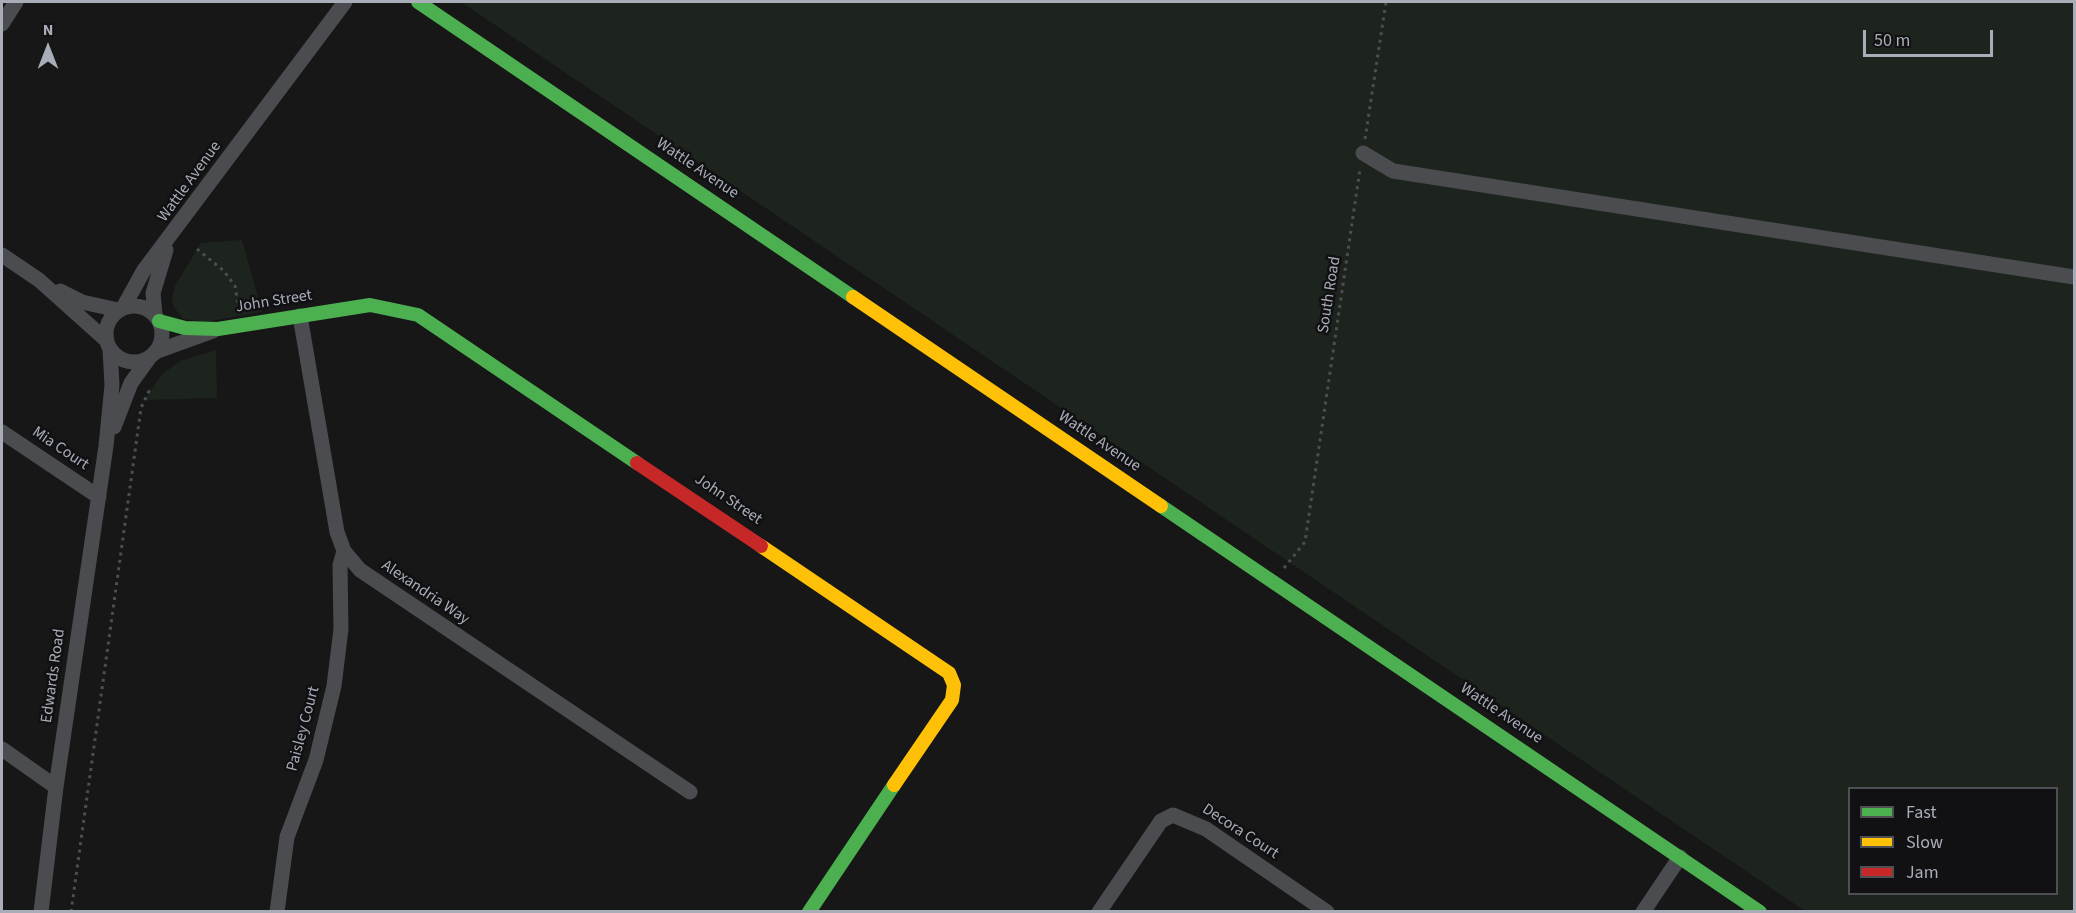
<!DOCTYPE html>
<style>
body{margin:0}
#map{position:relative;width:2076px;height:913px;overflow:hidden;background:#171717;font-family:"Source Sans 3",sans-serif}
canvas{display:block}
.frame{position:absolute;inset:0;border:3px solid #a8adb8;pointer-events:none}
.legend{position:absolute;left:1848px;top:787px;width:210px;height:108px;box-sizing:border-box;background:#111113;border:2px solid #4d4f55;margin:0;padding:8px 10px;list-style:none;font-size:18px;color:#a8adb8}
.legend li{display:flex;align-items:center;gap:12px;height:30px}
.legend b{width:30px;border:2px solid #4d4f55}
.north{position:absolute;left:18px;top:18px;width:60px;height:60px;-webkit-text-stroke:4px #111113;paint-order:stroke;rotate:0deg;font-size:16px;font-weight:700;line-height:24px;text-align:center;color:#a8adb8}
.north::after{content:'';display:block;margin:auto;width:21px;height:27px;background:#a8adb8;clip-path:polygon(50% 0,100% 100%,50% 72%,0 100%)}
.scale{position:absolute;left:1863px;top:30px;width:130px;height:27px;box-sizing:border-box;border:3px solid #a8adb8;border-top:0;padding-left:8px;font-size:18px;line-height:21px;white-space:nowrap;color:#a8adb8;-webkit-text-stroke:4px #111113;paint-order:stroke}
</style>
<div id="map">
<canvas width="2076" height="913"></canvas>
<div class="frame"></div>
<ul class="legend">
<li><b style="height:8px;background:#4caf50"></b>Fast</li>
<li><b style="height:8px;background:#ffc107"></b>Slow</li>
<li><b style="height:8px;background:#c62828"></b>Jam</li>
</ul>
<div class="north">N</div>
<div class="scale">50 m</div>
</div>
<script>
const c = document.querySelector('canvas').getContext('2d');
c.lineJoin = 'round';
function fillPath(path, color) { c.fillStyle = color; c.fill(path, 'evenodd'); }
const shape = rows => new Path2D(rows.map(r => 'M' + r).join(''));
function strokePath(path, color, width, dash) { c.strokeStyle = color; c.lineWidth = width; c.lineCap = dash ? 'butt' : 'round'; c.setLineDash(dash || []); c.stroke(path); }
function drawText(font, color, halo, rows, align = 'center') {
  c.font = font + ' "Source Sans 3",sans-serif'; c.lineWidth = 5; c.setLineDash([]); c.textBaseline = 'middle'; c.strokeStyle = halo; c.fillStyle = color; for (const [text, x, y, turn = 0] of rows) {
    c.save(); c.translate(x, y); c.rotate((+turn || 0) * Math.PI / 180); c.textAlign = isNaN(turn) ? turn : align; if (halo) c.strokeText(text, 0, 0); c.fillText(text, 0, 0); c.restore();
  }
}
fillPath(shape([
 [461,2,2074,2,2074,911,1805,911],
 [1850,788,2056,788,2056,894,1850,894],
 [242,240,262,312,204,322,183,319,174,307,172,298,175,286,201,243],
 [216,350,217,398,145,400,161,375,180,361]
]), '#1d241e');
strokePath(shape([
 [1365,139,1386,2],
 [197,249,224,271,235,286,239,309],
 [1284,568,1305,542,1360,169],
 [71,912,141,408,149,391,147,390]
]), '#4d4e52', 3, [3, 4.5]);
strokePath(shape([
 [2,24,16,2],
 [1363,153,1393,171,2074,277],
 [2,255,39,280,106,340],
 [60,291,82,302,118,310],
 '106 334a28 28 0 1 1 56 0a28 28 0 1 1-56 0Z',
 [123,308,144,270,345,2],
 [155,315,153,293,166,250],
 [300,316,337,532,344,551,360,570,690,792],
 [155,352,213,331],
 [114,427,131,383,149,358],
 [2,432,99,497],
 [2,749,56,787],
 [41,912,56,787,106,446,112,385,110,349],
 [277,912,287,837,316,760,334,686,341,629,340,565,344,551],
 [1099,912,1161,821,1173,815,1206,829,1327,912],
 [1643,912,1680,857]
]), '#4b4c50', 15);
strokePath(shape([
 [418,2,853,297],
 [159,321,185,328,218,329,370,305,418,315,637,463],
 [1161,506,1760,912],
 [809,912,894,785]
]), '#4caf50', 14);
strokePath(shape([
 [853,297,1161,506],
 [761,546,949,673,954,685,952,700,894,785]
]), '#ffc107', 14);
strokePath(shape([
 [637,463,761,546]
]), '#c62828', 14);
drawText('16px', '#a8adb8', '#111113', [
 ["Wattle Avenue",697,169,34],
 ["Wattle Avenue",190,182,-54],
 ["South Road",1330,295,-81],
 ["John Street",274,302,-9],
 ["Wattle Avenue",1099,442,34],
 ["Mia Court",60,449,34],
 ["John Street",728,500,34],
 ["Alexandria Way",425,593,34],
 ["Edwards Road",54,676,-82],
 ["Wattle Avenue",1501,714,34],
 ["Paisley Court",304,729,-75],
 ["Decora Court",1240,832,33]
]);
</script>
